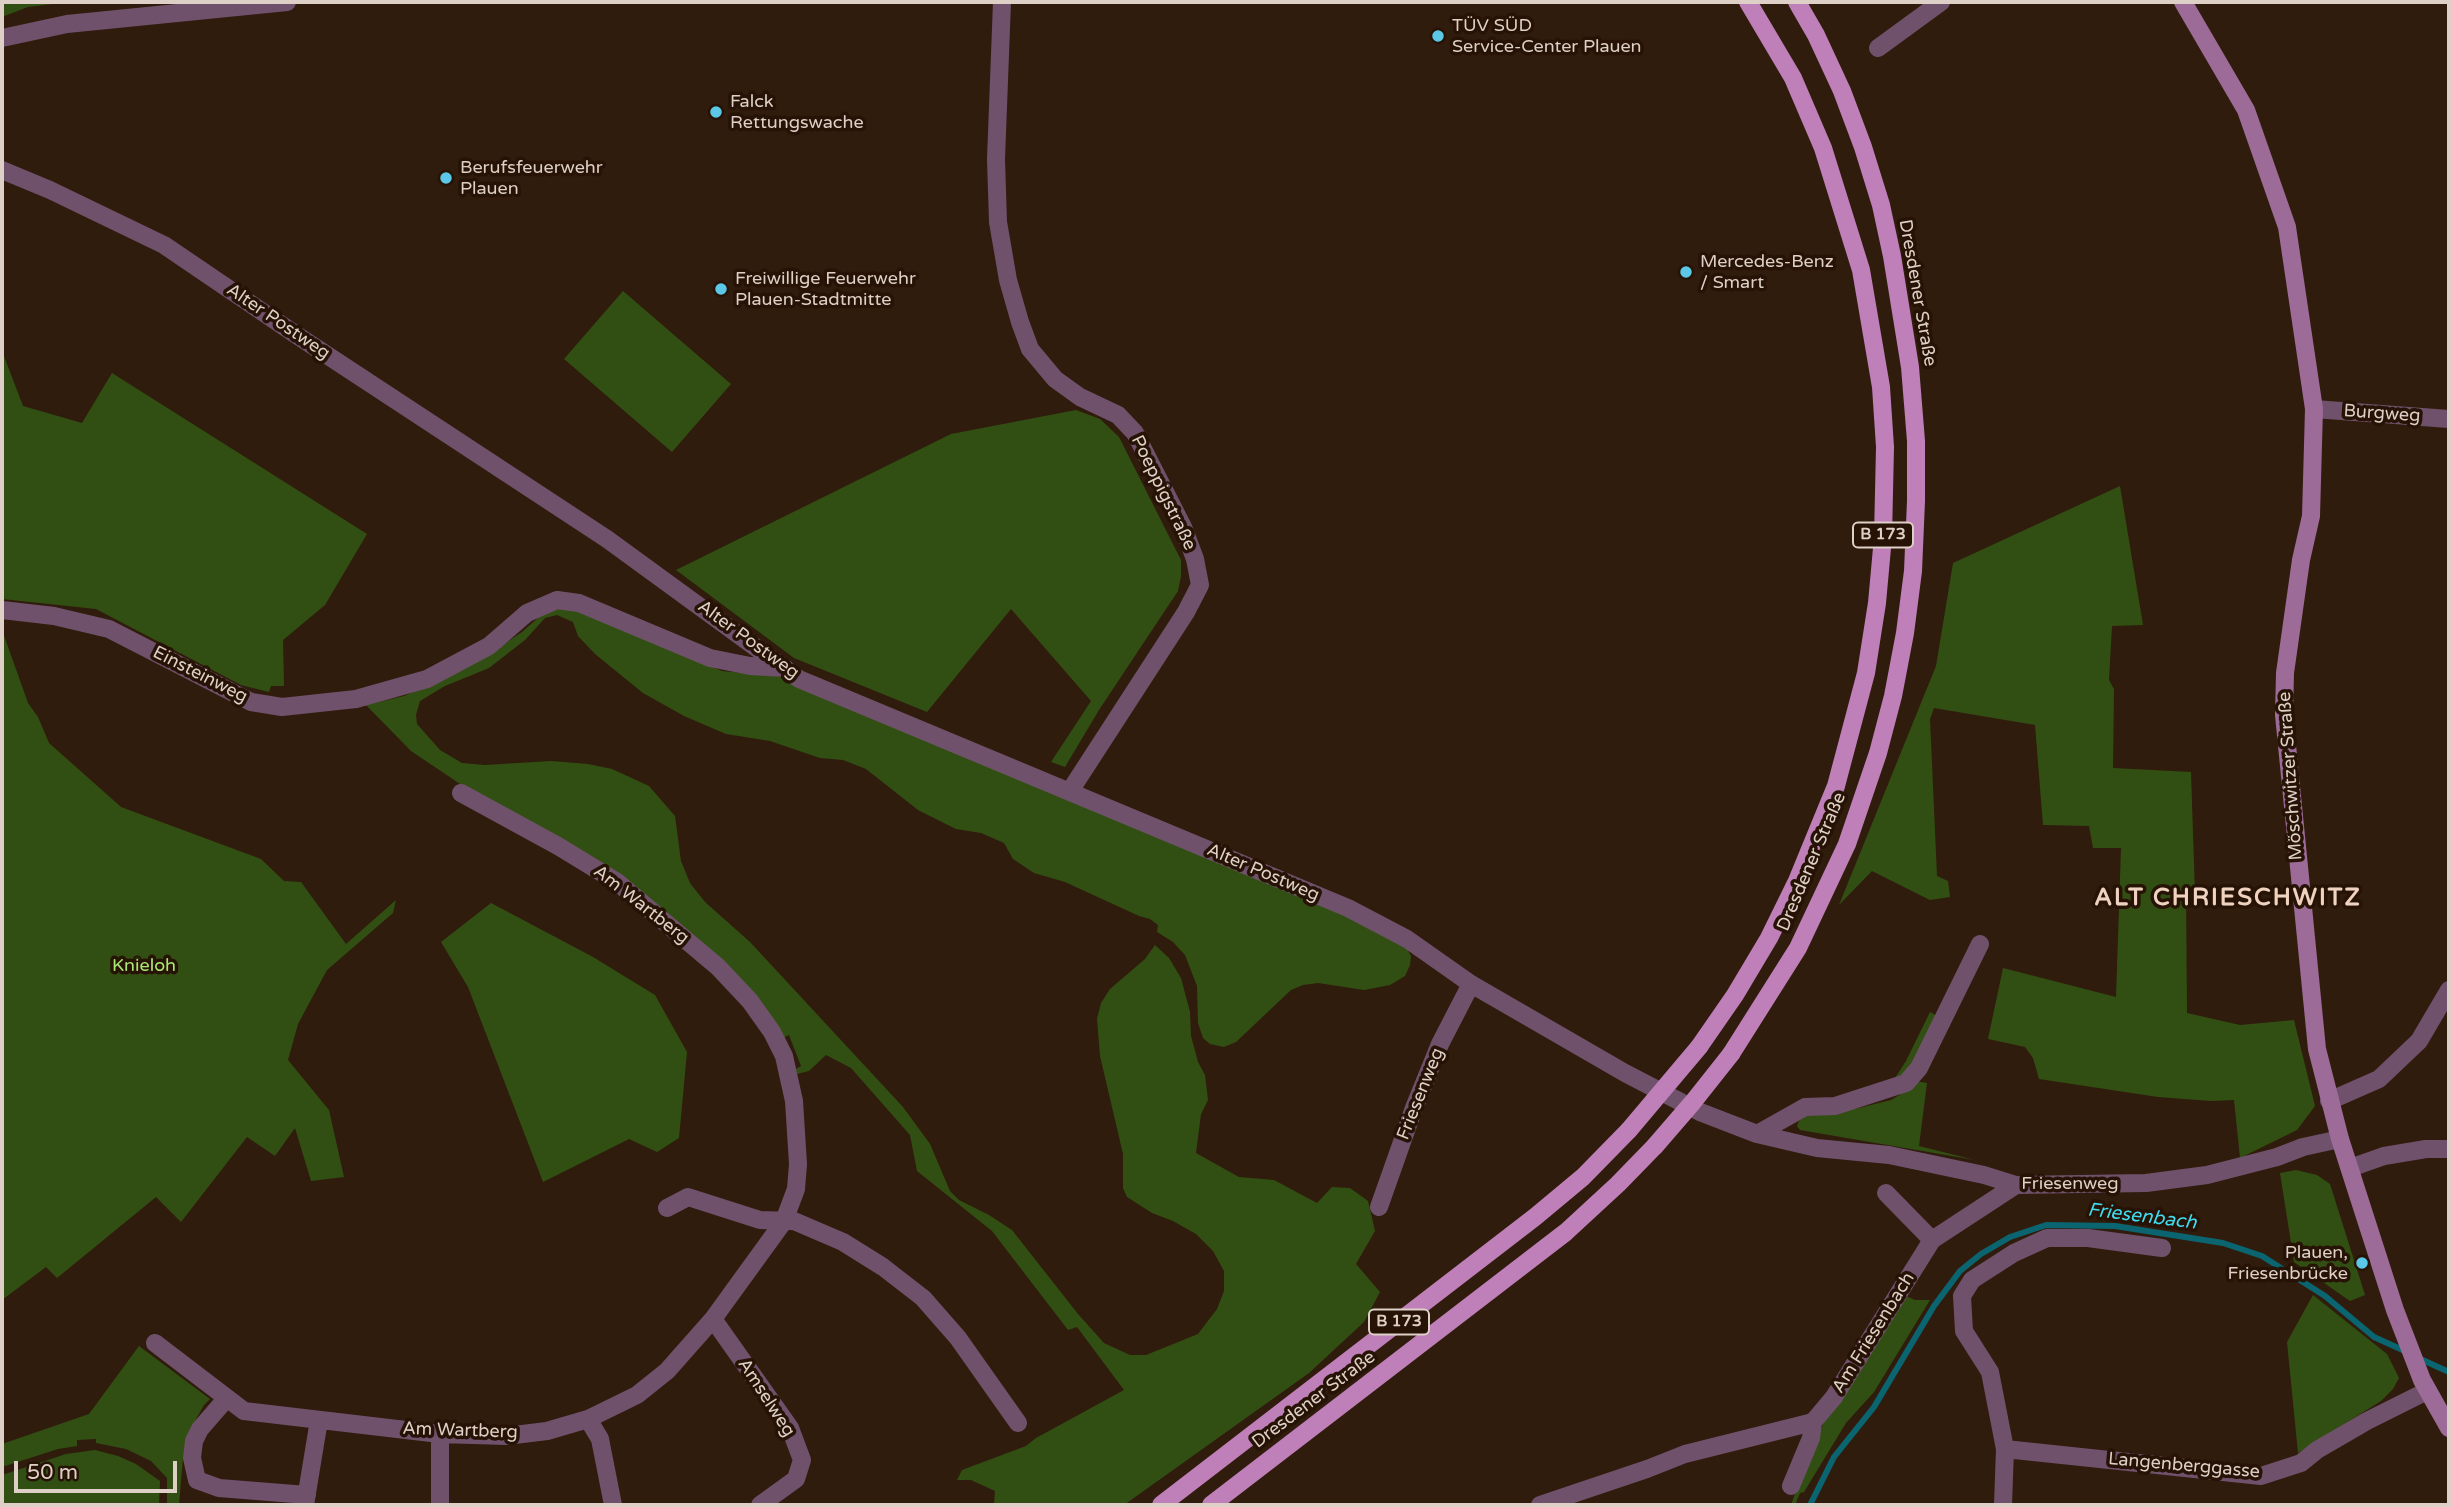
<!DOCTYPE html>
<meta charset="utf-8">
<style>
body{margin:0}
#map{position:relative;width:2451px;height:1507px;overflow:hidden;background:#301c0d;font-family:"Varela Round",sans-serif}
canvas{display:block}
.frame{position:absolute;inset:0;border:4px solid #ded0c7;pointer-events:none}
.scale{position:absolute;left:14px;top:1461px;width:163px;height:32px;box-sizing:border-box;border:4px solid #ded0c7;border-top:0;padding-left:9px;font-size:21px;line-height:24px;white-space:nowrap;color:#ded0c7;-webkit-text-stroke:5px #261305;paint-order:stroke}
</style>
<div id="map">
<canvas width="2451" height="1507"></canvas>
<div class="frame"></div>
<div class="scale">50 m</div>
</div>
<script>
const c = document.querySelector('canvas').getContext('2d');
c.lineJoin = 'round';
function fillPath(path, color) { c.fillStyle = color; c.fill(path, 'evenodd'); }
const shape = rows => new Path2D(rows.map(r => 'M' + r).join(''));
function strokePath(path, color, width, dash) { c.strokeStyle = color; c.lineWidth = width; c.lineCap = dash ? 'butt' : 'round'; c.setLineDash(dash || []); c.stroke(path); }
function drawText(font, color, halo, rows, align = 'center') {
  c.font = font + ' "Varela Round",sans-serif'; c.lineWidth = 7; c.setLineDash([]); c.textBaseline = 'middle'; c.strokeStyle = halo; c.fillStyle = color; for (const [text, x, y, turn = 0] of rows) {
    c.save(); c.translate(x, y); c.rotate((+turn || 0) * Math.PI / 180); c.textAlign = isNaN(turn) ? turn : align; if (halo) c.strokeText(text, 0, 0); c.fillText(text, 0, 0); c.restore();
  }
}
fillPath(shape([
 [2,2,68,2,28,7,2,17],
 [623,291,731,384,672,452,564,359],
 [2,351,23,406,82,423,112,373,367,534,325,605,283,640,284,686,271,686,269,692,241,685,96,609,2,599],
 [1076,410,1100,419,1119,437,1181,560,1181,576,1178,591,1099,710,1065,767,1051,762,1091,701,1011,609,927,712,794,658,676,570,951,434],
 [2120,486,2143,625,2112,626,2109,680,2114,689,2113,768,2191,772,2195,895,2186,893,2187,1013,2240,1025,2294,1020,2315,1106,2297,1130,2240,1158,2234,1100,2211,1101,2158,1097,2039,1079,2033,1058,2025,1047,1988,1039,2003,968,2116,997,2121,848,2093,848,2089,826,2043,825,2035,725,1934,708,1930,719,1937,876,1948,881,1950,897,1930,900,1872,871,1839,905,1936,666,1953,563],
 [554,609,571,609,584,612,722,671,785,677,1300,893,1406,947,1411,956,1410,965,1405,976,1390,985,1364,990,1318,983,1303,985,1291,990,1236,1042,1224,1047,1210,1044,1203,1038,1198,1023,1197,986,1185,955,1173,942,1157,932,1158,925,1150,919,1139,916,1065,882,1034,873,1013,859,1004,843,981,833,956,829,918,810,866,769,843,760,820,758,770,741,726,734,684,716,643,693,595,654,578,636,573,622,557,615,545,618,525,640,489,668,445,686,420,701,416,715,417,724,440,750,462,763,485,765,551,761,588,764,612,769,649,786,675,816,681,861,690,883,705,902,750,942,903,1107,930,1144,950,1191,959,1200,989,1215,1012,1230,1078,1314,1104,1343,1130,1355,1146,1355,1198,1334,1217,1309,1224,1291,1224,1271,1213,1251,1196,1234,1173,1221,1152,1213,1127,1197,1123,1188,1123,1154,1100,1056,1097,1019,1101,1003,1110,989,1145,959,1155,945,1169,958,1181,978,1190,1012,1191,1036,1198,1062,1205,1075,1208,1100,1201,1114,1196,1153,1239,1177,1274,1180,1317,1203,1332,1187,1350,1188,1368,1201,1375,1231,1356,1264,1380,1292,1364,1322,1309,1373,1124,1505,994,1505,995,1491,971,1480,957,1480,962,1470,1026,1446,1036,1438,1124,1390,1077,1327,1068,1330,992,1231,917,1171,910,1135,851,1068,826,1055,809,1071,797,1074,796,1069,801,1066,789,1035,781,1039,707,950,411,751,366,705,404,696,452,675,492,652,522,632,539,617],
 [2,630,28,703,38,717,49,743,121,807,261,859,284,881,301,882,346,944,396,900,393,913,327,970,298,1024,288,1060,329,1110,344,1177,311,1181,295,1128,275,1156,247,1137,181,1222,156,1197,57,1278,46,1267,2,1300],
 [491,903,593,957,655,995,687,1052,679,1138,657,1152,629,1139,543,1182,468,987,441,942],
 [1930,1012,1939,1017,1913,1064,1896,1081,1895,1078,1906,1061],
 [1915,1081,1927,1083,1919,1146,1975,1160,1800,1130,1797,1126,1799,1121,1806,1114,1859,1108,1891,1100,1906,1091],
 [2296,1170,2317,1175,2330,1184,2365,1295,2350,1301,2294,1262,2280,1173],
 [2313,1295,2387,1354,2399,1378,2393,1389,2381,1401,2298,1453,2287,1342],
 [1906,1296,1915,1300,1930,1300,1874,1392,1846,1423,1804,1492,1800,1493,1795,1505,1791,1505,1811,1449,1826,1418],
 [139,1346,210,1399,204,1405,191,1428,183,1457,179,1505,167,1505,167,1478,151,1461,126,1449,96,1443,96,1439,77,1440,77,1446,58,1449,2,1467,2,1444,89,1414],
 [95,1450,118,1456,136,1464,160,1481,159,1505,2,1505,2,1475,66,1454]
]), '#324f13');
strokePath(shape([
 [2416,1357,2449,1372],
 [1810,1505,1834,1457,1874,1407,1934,1306,1960,1271,1981,1254,2010,1237,2046,1225,2115,1226,2223,1243,2262,1256,2325,1296,2374,1337,2407,1352]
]), '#0a6570', 6);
strokePath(shape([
 [1002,2,996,159,998,222,1008,280,1020,322,1030,349,1055,379,1080,397,1118,415,1135,433,1183,527,1195,559,1200,585,1186,612,1070,791],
 [2,38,67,24,287,2],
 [1878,48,1941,2],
 [2,170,50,190,164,245,295,334,607,539,799,679,1348,908,1407,939,1471,984,1625,1073,1700,1112,1757,1134,1817,1148,1889,1155,1984,1175,2016,1185,2146,1183,2207,1175,2277,1157,2303,1147,2340,1139],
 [2314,409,2449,419],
 [2,610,54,616,109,629,251,702,282,707,356,699,427,679,489,646,527,613,557,600,579,603,710,658,750,666,785,668],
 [2329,1101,2379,1079,2419,1041,2449,990],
 [1757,1134,1805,1107,1835,1106,1906,1083,1919,1068,1980,944],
 [2350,1168,2384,1156,2426,1149,2449,1149],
 [1886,1193,1932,1240],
 [1379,1207,1414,1108,1440,1044,1471,984],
 [667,1208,688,1197,760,1220,794,1221,843,1242,883,1267,923,1298,958,1338,1018,1423],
 [713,1319,790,1428,802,1460,796,1479,760,1505],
 [155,1343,244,1411,440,1434,506,1436,547,1431,588,1419,637,1395,667,1371,713,1319,784,1221,796,1189,798,1164,794,1101,784,1056,772,1032,750,1001,718,967,617,882,558,846,461,793],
 [226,1399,200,1429,194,1441,192,1458,197,1480,219,1488,307,1495],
 [588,1419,600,1439,613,1505],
 [1813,1422,1834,1397,1932,1240,2016,1185],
 [440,1434,440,1505],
 [2005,1449,2261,1476,2301,1463,2317,1450,2367,1421,2427,1391],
 [1791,1486,1811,1438,1813,1422],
 [305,1505,319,1420],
 [1540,1505,1647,1469,1685,1454,1813,1422],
 [2003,1505,2005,1449,1990,1372,1964,1331,1962,1296,1972,1280,2014,1253,2047,1238,2088,1238,2162,1248]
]), '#70516c', 18);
strokePath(shape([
 [2183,2,2246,110,2287,227,2314,409,2311,516,2301,560,2285,673,2284,715,2317,1049,2340,1139,2395,1310,2422,1380,2449,1428]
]), '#9d6b97', 18);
strokePath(shape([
 [1699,1047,1735,995,1769,938,1797,881,1836,786,1866,673,1877,603,1883,537,1885,447,1881,387,1861,270,1823,148,1793,78,1748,2],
 [1731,1054,1798,948,1847,844,1878,753,1893,696,1905,633,1913,571,1916,501,1916,441,1910,367,1892,256,1881,205,1863,147,1842,91,1816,35,1797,2],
 [1161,1505,1535,1217,1583,1177,1629,1130],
 [1211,1505,1566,1232,1618,1184,1655,1146]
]), '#bf7fb8', 18);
strokePath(shape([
 [1629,1130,1699,1047],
 [1655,1146,1693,1102,1731,1054]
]), '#bf7fb8', 18);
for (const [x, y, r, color] of [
 [1438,36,7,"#5ac8e6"],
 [716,112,7,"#5ac8e6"],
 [446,178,7,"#5ac8e6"],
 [1686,272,7,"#5ac8e6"],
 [721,289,7,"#5ac8e6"],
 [2362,1263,7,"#5ac8e6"]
]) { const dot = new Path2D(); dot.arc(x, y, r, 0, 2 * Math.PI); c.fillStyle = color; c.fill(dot); strokePath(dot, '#261305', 2.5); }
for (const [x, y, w] of [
 [1883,535,60],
 [1399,1322,60]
]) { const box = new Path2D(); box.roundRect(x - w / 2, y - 12.5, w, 25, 5); c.fillStyle = '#261305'; c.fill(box); strokePath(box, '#ded0c7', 2); }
drawText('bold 16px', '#ded0c7', null, [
 ["B 173",1883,535],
 ["B 173",1399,1322]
]);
drawText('18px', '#ded0c7', '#261305', [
 ["TÜV SÜD",1452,26],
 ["Service-Center Plauen",1452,47],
 ["Falck",730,102],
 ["Rettungswache",730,123],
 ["Berufsfeuerwehr",460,168],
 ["Plauen",460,189],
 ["Mercedes-Benz",1700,262],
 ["/ Smart",1700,283],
 ["Freiwillige Feuerwehr",735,279],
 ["Plauen-Stadtmitte",735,300],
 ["Plauen,",2348,1253,"right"],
 ["Friesenbrücke",2348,1274,"right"]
], 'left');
drawText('18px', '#ded0c7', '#261305', [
 ["Dresdener Straße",1917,293,80],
 ["Alter Postweg",278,322,34],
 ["Burgweg",2382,414,4],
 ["Poeppigstraße",1163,493,64],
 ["Alter Postweg",748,640,36],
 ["Einsteinweg",200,675,27],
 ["Möschwitzer Straße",2291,776,-94],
 ["Dresdener Straße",1812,862,-67],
 ["Alter Postweg",1263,873,23],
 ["Am Wartberg",641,905,38],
 ["Friesenweg",1421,1094,-68],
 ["Friesenweg",2070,1184],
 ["Am Friesenbach",1874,1333,-58],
 ["Amselweg",766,1398,57],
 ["Dresdener Straße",1314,1400,-37],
 ["Am Wartberg",460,1431,2],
 ["Langenberggasse",2184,1466,5]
]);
drawText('18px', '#abe774', '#261305', [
 ["Knieloh",144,966]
]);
drawText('italic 19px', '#40dbee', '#261305', [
 ["Friesenbach",2142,1217,7]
]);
c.letterSpacing = '2px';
drawText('bold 24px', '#efd2c0', '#261305', [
 ["ALT CHRIESCHWITZ",2228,899]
]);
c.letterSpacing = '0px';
</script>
